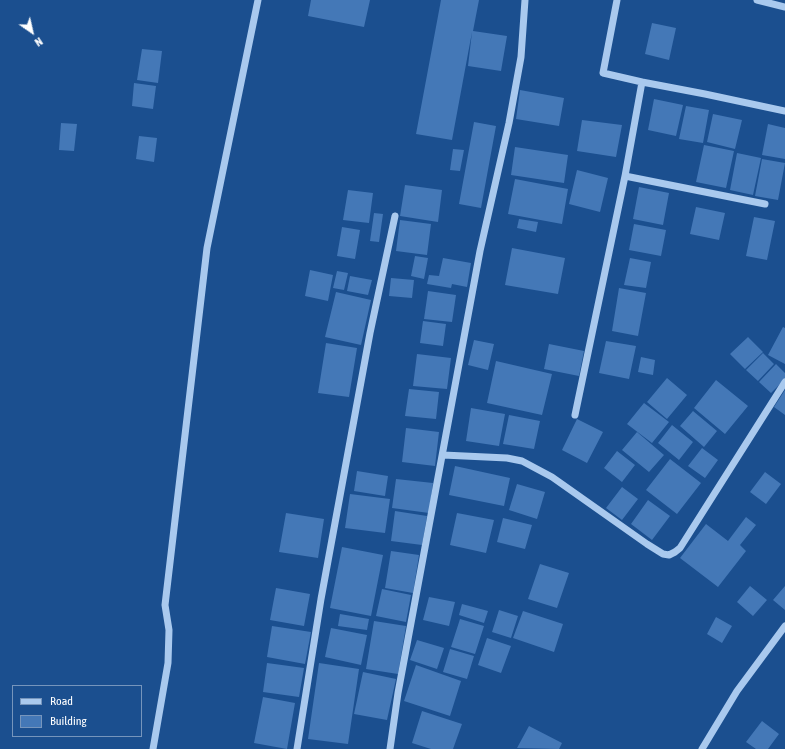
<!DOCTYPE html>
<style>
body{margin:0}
#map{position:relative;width:785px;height:749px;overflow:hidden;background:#1b4f8f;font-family:"Asap Condensed",sans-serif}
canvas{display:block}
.legend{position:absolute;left:12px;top:685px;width:130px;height:52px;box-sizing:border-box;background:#1b4f8f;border:1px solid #7695bc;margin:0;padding:5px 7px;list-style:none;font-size:12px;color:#fff}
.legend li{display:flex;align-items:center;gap:8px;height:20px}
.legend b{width:20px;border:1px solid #7695bc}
.north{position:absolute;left:12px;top:12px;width:40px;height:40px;-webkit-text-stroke:3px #1b4f8f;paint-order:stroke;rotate:146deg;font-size:11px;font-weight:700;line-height:16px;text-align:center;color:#fff}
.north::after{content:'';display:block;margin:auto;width:14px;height:18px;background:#fff;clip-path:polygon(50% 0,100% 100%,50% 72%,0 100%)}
</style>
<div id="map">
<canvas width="785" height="749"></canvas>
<ul class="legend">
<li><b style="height:5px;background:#a9c9ee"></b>Road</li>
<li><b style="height:11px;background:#4478b7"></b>Building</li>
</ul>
<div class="north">N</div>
</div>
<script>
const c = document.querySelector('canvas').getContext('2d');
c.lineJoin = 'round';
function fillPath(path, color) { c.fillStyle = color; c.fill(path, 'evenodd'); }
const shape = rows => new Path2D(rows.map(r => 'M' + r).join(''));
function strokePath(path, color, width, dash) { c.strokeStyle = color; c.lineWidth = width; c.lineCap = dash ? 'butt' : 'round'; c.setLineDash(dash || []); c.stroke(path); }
fillPath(shape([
 [311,0,370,0,364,27,308,16],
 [441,0,479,0,473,31,507,36,501,71,468,66,472,32,452,140,416,134],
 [652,23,676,28,669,60,645,54],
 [142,49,162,51,158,83,137,80],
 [134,83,156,86,153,109,132,106],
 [520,90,564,98,559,126,516,119],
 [654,99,683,105,676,136,648,130],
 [686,106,709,110,703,143,679,139],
 [713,114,742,120,735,149,707,142],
 [582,120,622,125,616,157,577,151],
 [474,122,496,126,481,208,459,204],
 [61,123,77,124,74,151,59,150],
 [768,124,785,128,785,159,762,155],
 [139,136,157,138,154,162,136,159],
 [704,145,734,151,726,188,696,182],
 [515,147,568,155,564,183,511,175],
 [453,149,464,150,460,171,450,170],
 [737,153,761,158,753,195,730,190],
 [762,159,785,163,778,200,755,196],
 [577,170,608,178,600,212,569,204],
 [515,179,568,189,562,224,508,214],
 [405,185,442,190,438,222,400,216],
 [639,187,669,193,663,225,633,219],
 [348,190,373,193,369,223,343,220],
 [696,207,725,213,719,240,690,234],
 [374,213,383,214,379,242,370,241],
 [754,217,775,221,767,260,746,256],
 [519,219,538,222,536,232,517,228],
 [400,220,431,224,427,255,396,251],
 [634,224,666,230,661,256,629,250],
 [342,227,360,230,355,259,337,256],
 [512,248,565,258,558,294,505,285],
 [415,256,428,258,424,279,411,276],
 [443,258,471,263,467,287,452,284,451,288,427,284,429,275,439,276],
 [630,258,651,262,646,288,624,285],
 [310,270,333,275,328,301,305,296],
 [337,271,348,273,344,290,333,288],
 [350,276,372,280,368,295,347,291],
 [391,278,414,280,412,298,389,296],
 [619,288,646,293,638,336,612,331],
 [428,291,456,295,452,322,424,319],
 [336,292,371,300,361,345,325,337],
 [423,321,446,324,443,346,420,343],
 [783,327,785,328,785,364,768,355],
 [748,337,763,352,745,369,730,354],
 [474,340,494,344,488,370,468,365],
 [606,341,636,346,629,379,599,373],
 [326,343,357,348,349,397,318,393],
 [549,344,584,351,579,376,544,369],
 [763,353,774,364,758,381,746,370],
 [417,354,451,358,447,389,413,386],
 [641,357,655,360,653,375,638,372],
 [496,361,552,374,542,415,487,403],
 [776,364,785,373,785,379,771,393,759,382],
 [667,378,687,395,667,419,647,402],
 [716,380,748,406,725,434,694,408],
 [409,389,439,392,436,419,405,416],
 [785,390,785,415,774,407],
 [644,403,669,422,652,443,627,424],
 [471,408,505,414,499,446,466,441],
 [693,411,717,431,704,447,680,426],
 [509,415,540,421,534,449,503,444],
 [577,419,603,432,587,463,562,450],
 [672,425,693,442,679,460,658,443],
 [406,428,439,432,435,466,402,462],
 [637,432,664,455,649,472,622,450],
 [702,448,718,460,705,478,688,466],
 [617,451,635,465,622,482,604,468],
 [670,459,701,483,677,514,646,490],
 [455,466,510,478,504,506,449,495],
 [357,471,388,476,385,496,354,491],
 [765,472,781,484,766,504,750,492],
 [396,479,433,483,429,513,392,508],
 [517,484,545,492,537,519,509,510],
 [622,487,638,499,622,520,606,508],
 [350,494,390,499,385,533,345,528],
 [648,500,670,516,652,540,631,524],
 [395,511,427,516,422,545,391,541],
 [286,513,324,519,318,558,279,552],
 [457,513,494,520,486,553,450,545],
 [746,517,756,525,740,545,746,551,718,587,680,558,706,524,728,541],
 [503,518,532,525,525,549,497,542],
 [342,547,383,555,371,616,330,608],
 [391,551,419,555,413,593,385,588],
 [540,564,569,573,557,608,528,599],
 [750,586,767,600,753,616,737,602],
 [785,586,785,610,773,600],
 [276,588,310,594,304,626,270,620],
 [382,589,411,595,406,622,376,616],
 [429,597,455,602,449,626,423,620],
 [462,604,488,611,484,623,459,615],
 [499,610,518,616,511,638,492,632],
 [523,611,563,624,554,652,513,638],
 [340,614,369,619,367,630,338,626],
 [716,617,732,626,722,643,707,634],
 [460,619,484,626,475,654,451,647],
 [374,621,406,626,398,674,366,669],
 [272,626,311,632,305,664,267,657],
 [331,628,367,635,361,665,325,657],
 [487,638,511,646,501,673,478,665],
 [417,640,444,648,437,669,410,660],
 [450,649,474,656,467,679,443,672],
 [267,663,304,668,299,697,263,692],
 [319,663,359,669,348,744,308,739],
 [416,665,461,681,450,716,404,701],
 [363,672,396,679,387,720,354,714],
 [263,697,295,703,287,749,254,743],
 [422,711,462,724,453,749,431,749,412,743],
 [762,721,779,734,768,749,756,749,746,742],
 [529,726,562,743,559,749,517,748]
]), '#4478b7');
strokePath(shape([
 [757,0,785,7],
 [642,82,705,94,785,111],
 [625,176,765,204],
 [575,415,625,176,642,82,603,73,617,0],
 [443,455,507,458,522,461,552,477,647,544,663,554,669,555,675,552,680,548,785,382],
 [153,749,168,663,169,630,165,605,207,248,258,0],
 [297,749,321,599,370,333,395,216],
 [390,749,398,693,480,251,509,123,521,57,525,0],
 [702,749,737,691,785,626]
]), '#a9c9ee', 7);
</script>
